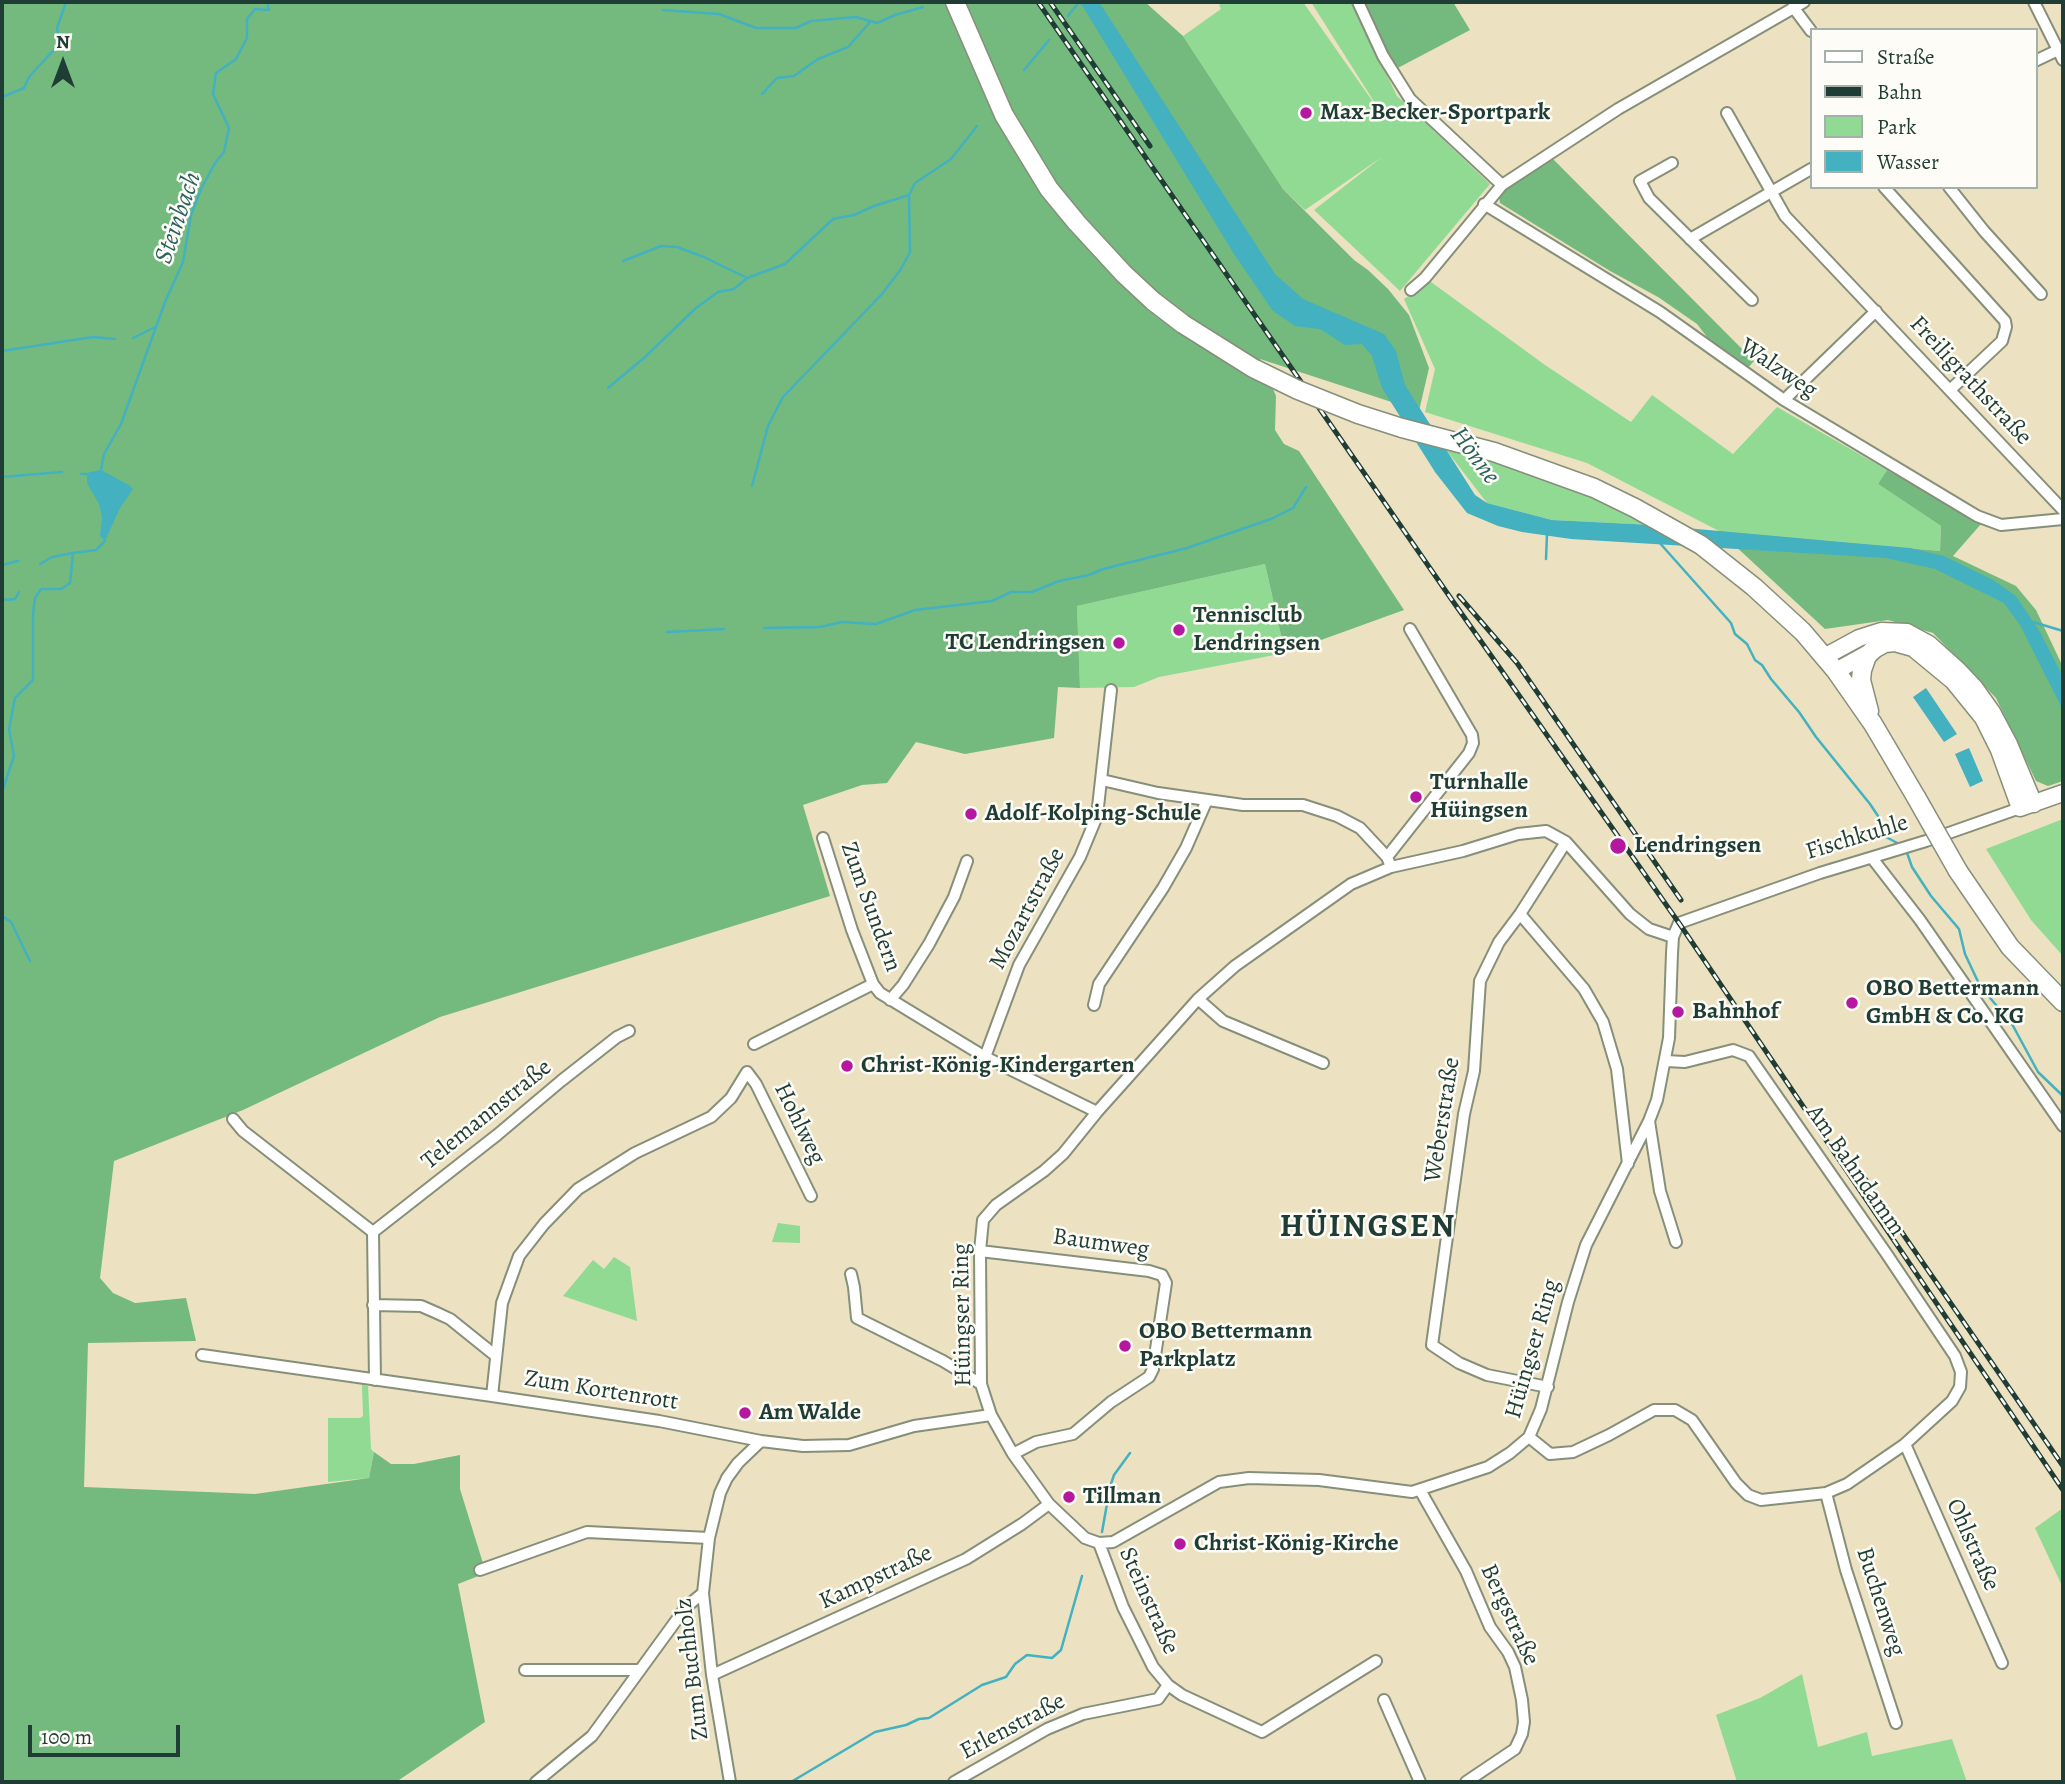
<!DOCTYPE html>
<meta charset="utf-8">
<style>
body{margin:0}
#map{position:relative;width:2065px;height:1784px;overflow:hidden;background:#ece1c0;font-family:Alegreya,serif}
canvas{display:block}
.frame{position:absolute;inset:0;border:4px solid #1f3d34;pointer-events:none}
.legend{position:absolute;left:1810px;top:28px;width:228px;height:161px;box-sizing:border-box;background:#fdfcf7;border:2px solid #a4b0a9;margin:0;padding:9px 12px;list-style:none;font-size:21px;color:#1f3d34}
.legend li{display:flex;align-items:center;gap:14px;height:35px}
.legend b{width:35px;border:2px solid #a4b0a9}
.north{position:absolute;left:28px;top:28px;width:70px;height:70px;-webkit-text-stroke:5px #fdfcf7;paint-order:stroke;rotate:0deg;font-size:19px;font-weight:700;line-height:28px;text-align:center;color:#1f3d34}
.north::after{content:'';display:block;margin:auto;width:24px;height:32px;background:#1f3d34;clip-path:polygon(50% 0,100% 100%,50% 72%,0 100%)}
.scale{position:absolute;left:28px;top:1725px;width:152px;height:32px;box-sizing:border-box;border:4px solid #1f3d34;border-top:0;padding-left:9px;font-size:21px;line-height:24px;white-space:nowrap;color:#1f3d34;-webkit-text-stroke:5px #fdfcf7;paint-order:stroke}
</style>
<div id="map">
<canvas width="2065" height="1784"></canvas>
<div class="frame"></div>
<ul class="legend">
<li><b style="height:9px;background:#fff"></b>Straße</li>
<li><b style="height:9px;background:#1f3d34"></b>Bahn</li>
<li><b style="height:19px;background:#91da94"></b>Park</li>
<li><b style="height:19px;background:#43b1c0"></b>Wasser</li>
</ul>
<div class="north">N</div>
<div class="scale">100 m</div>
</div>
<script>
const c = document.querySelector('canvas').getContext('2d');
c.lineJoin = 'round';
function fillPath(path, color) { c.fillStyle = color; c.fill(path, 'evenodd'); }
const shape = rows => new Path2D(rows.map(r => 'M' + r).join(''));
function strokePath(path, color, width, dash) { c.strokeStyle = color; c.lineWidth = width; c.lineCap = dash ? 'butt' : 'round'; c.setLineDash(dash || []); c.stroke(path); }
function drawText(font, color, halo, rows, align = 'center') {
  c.font = font + ' Alegreya,serif'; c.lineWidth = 5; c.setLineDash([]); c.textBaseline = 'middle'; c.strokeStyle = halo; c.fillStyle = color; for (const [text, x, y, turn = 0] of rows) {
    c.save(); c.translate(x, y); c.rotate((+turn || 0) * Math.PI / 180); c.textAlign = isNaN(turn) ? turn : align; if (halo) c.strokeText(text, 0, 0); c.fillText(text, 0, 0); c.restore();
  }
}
fillPath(shape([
 [1224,2,1303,2,1385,119,1311,2,1352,2,1397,96,1490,184,1400,291,1314,210,1382,157,1305,210,1283,189,1183,36,1221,9,1219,5],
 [1431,282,1545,365,1631,422,1652,395,1733,454,1777,407,1887,470,1878,484,1941,526,1940,551,1719,531,1587,463,1425,412,1435,369,1404,299],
 [1444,447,1547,478,1653,525,1552,520,1487,503],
 [1265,564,1285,653,1159,677,1134,687,1080,688,1077,606],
 [2063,819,2063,956,2031,920,1986,849],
 [778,1223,800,1226,800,1243,772,1242],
 [614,1257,630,1267,637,1321,563,1296,593,1260,604,1269],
 [362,1385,368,1386,371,1449,374,1452,369,1478,328,1482,328,1418,360,1418,363,1416],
 [2063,1508,2063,1588,2035,1528],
 [1802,1674,1818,1747,1867,1732,1872,1756,1952,1739,1967,1782,1737,1782,1716,1715,1760,1698]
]), '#91da94');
fillPath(shape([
 [2,2,1145,2,1183,36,1283,189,1354,260,1368,270,1388,289,1409,315,1429,368,1419,411,1260,359,1276,396,1275,430,1284,444,1299,451,1404,610,1285,653,1265,564,1077,606,1080,688,1058,687,1054,738,965,754,916,742,887,783,862,785,803,805,830,896,440,1017,243,1110,114,1161,100,1278,113,1293,135,1303,186,1298,196,1341,88,1343,84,1487,255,1494,369,1478,374,1452,391,1464,414,1464,460,1455,460,1489,486,1573,458,1584,485,1722,396,1782,2,1782],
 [1358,2,1453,2,1470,30,1392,71],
 [1551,157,1754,361,1747,369,1707,337,1697,324,1658,297,1610,271,1500,203,1499,196,1516,181],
 [1887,470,1981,524,1953,556,2016,586,2036,610,2063,667,2063,781,2048,786,2036,781,1996,698,1933,633,1888,620,1825,629,1719,531,1940,551,1941,526,1878,484]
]), '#74ba7e');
fillPath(shape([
 [1080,2,1099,2,1275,274,1303,299,1384,334,1396,351,1405,385,1475,495,1487,503,1552,520,1653,525,1841,542,1910,548,1944,556,1993,580,2016,596,2040,632,2063,677,2063,710,2020,625,2004,603,1935,569,1886,558,1571,539,1522,532,1498,526,1467,513,1435,472,1382,388,1372,356,1362,344,1345,345,1320,329,1295,326,1273,311,1234,254],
 [101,470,129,485,133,489,120,508,105,541,100,536,102,517,99,504,87,483,87,474,90,472],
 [1926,688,1957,734,1944,742,1913,697],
 [1969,748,1983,781,1970,787,1955,754]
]), '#43b1c0');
strokePath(shape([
 [663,10,719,14,756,28,796,28,811,21,856,17,877,23,895,15,923,7],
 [1068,16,1079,2],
 [1024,70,1049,40],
 [762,94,777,78,794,76,818,59,848,47,871,21],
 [2,97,24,88,29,77,60,43,57,28,66,2],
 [623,261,661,246,677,247,704,257,747,278],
 [133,338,155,327],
 [2,351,93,337,115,339],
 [608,388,645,357,696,308,718,292,734,289,747,278,785,264,833,219,854,215,874,206,909,195,915,183,951,159,977,126],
 [101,470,104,454,121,424,165,302,183,262,191,215,201,189,215,163,224,152,229,128,213,94,216,73,236,59,247,38,247,19,255,9,269,10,267,2],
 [81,474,87,474],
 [2,477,62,472],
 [752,486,768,426,783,397,882,294,901,269,910,252,909,195],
 [1658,541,1731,623,1735,634,1747,644,1755,660,1762,665,1771,679,1799,712,1816,737,1870,804,1878,816,1886,837,1901,845],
 [1546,559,1547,534],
 [40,564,52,557,73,553],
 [2,565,18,561],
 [2,600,15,599,19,592],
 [2033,622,2063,631],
 [764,628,820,627,842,622,876,624,915,610,992,601,1011,592,1032,592,1059,581,1089,575,1103,569,1187,548,1271,519,1293,508,1306,487],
 [667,632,724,629],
 [2,792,14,756,9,729,15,698,33,680,33,614,35,598,41,589,61,589,70,583,73,553,96,550,105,541],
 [1906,850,1912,867,1931,896,1959,929,1965,954,1980,986,2012,1024,2038,1072,2063,1096],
 [2,916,11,922,30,961],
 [1102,1532,1110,1487,1114,1475,1130,1453],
 [791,1782,875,1732,906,1725,919,1719,929,1718,982,1685,1006,1677,1015,1664,1027,1655,1052,1658,1061,1650,1082,1576]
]), '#43b1c0', 2.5);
const street = shape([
 [1358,2,1383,56,1410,99,1502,185],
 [2034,2,2063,60],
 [1793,7,1811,31],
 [2035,61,2058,50],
 [1727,113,1785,216,2063,510],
 [1672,163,1640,181,1649,198,1752,300],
 [1884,187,2005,321,2006,327,2002,341,1950,390],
 [1949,187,1984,231,2041,294],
 [1484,204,1660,312,1784,400,1977,516,2001,525,2063,519],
 [1690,239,1811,169],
 [1411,290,1425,278,1502,185,1618,109,1804,2],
 [1784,400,1876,311],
 [1102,780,1158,793,1243,805,1303,805,1337,816,1360,828,1387,857,1391,867],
 [823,838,852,930,873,984,880,993,985,1057,1097,1112],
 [1387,857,1469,753,1473,743,1472,735,1410,629],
 [1872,858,1920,920,2063,1126],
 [1520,914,1584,989,1603,1022,1617,1069,1628,1164],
 [1673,937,1649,929,1630,914,1566,842,1546,831,1518,834,1463,851,1391,867,1351,884,1235,966,1198,999,1097,1112,1063,1154,1044,1171,996,1205,983,1220,980,1251,981,1384,991,1415,1013,1454,1049,1504,1085,1538,1099,1543,1113,1542,1219,1482,1249,1478,1319,1480,1412,1492,1488,1467,1510,1453,1529,1437,1541,1409,1568,1302,1586,1245,1649,1121,1657,1100,1669,1038,1672,953,1673,937,1679,923,1820,873,1926,841,2020,808],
 [1198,999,1223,1021,1323,1063],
 [890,1000,903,985,929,944,954,897,967,861],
 [1094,1005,1099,984,1163,888,1186,848,1207,800],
 [754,1044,873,984],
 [985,1057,1019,965,1080,857,1097,816,1111,690],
 [1666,1061,1685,1062,1733,1050,1749,1056,1886,1253,1955,1356,1961,1372,1960,1387,1952,1401,1905,1444],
 [233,1119,243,1131,373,1232,375,1380],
 [1649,1121,1660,1191,1676,1242],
 [373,1232,497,1135,561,1081,617,1037,629,1031],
 [980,1251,1149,1271,1162,1275,1166,1283,1153,1369,1149,1377,1111,1402,1073,1434,1036,1442,1013,1454],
 [851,1274,854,1287,857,1318,943,1361,981,1384],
 [373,1305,421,1306,437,1313,450,1319,496,1356],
 [202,1355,492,1396,659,1421,761,1441,803,1446,849,1445,914,1426,991,1415],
 [1548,1387,1487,1375,1459,1363,1432,1345,1464,1114,1474,1071,1480,981,1499,942,1520,914,1566,842],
 [492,1396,502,1303,519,1256,544,1224,578,1189,635,1153,711,1117,731,1098,747,1072,756,1084,811,1196],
 [1529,1437,1550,1454,1573,1452,1609,1435,1654,1410,1675,1410,1692,1420,1736,1483,1748,1495,1761,1500,1826,1493,1847,1484,1905,1444,2002,1663],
 [1420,1490,1466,1571,1490,1627,1508,1652,1515,1667,1522,1700,1524,1722,1522,1734,1515,1749,1466,1782],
 [1826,1493,1846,1570,1896,1723],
 [1099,1543,1123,1607,1153,1667,1168,1685,1182,1695,1262,1732,1376,1661],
 [480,1570,587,1532,709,1538],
 [525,1670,640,1670],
 [712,1675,966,1559,1022,1524,1049,1504],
 [1384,1700,1420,1782],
 [536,1782,592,1736,686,1607,703,1593],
 [730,1782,712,1675,703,1593,709,1538,720,1493,727,1478,738,1463,761,1441],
 [954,1782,1047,1729,1083,1714,1158,1699,1168,1685]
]);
const secondary = shape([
 [1824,657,1859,638,1881,631,1907,632,1929,644,1958,670,1975,688,1992,712,2009,744,2034,804],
 [1836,671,1885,644,1895,643,1913,648,1953,681,1983,718,1999,750,2020,808,2063,793]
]);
const primary = shape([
 [955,2,1004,115,1049,189,1077,223,1124,274,1153,301,1183,324],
 [1402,428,1494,452,1594,488,1635,508,1701,545,1754,587,1803,632,1836,671,1873,724,1916,797],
 [1869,711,1861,680,1862,670,1867,656,1874,649],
 [1958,871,2010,947,2063,1002]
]);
strokePath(street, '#868f7a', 14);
strokePath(secondary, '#868f7a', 19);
strokePath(primary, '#868f7a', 21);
strokePath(street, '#fff', 10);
strokePath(secondary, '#fff', 16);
strokePath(primary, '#fff', 18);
const rail = shape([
 [1038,2,1452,600,1679,923,2063,1490],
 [1050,2,1150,146],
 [1459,596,1517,663,1681,900],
 [1863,1176,2063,1466]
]);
strokePath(rail, '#1f3d34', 5);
strokePath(rail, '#fdfcf7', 2.5, [8]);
const primaryBridge = shape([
 [1183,324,1253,368,1298,390,1358,414,1402,428],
 [1916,797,1958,871]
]);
strokePath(primaryBridge, '#868f7a', 21, []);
strokePath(primaryBridge, '#fff', 18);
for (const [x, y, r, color] of [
 [1306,113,7,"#b5179e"],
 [1179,630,7,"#b5179e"],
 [1119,643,7,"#b5179e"],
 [1416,797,7,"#b5179e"],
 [971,814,7,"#b5179e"],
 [1618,846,9,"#b5179e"],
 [1852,1003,7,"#b5179e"],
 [1678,1012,7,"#b5179e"],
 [847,1066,7,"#b5179e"],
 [1125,1346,7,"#b5179e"],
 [745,1413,7,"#b5179e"],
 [1069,1497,7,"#b5179e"],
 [1180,1544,7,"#b5179e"]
]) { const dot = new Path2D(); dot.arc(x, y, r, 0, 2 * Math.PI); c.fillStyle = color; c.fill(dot); strokePath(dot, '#fdfcf7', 2.5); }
drawText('bold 24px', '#1f3d34', '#fdfcf7', [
 ["Max-Becker-Sportpark",1320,113],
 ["Tennisclub",1193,616],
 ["Lendringsen",1193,644],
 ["TC Lendringsen",1105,643,"right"],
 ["Turnhalle",1430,783],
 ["Hüingsen",1430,811],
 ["Adolf-Kolping-Schule",985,814],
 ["Lendringsen",1634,846],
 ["OBO Bettermann",1866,989],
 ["GmbH & Co. KG",1866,1017],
 ["Bahnhof",1692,1012],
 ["Christ-König-Kindergarten",861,1066],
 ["OBO Bettermann",1139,1332],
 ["Parkplatz",1139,1360],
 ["Am Walde",759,1413],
 ["Tillman",1083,1497],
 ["Christ-König-Kirche",1194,1544]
], 'left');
drawText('24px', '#1f3d34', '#fdfcf7', [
 ["Walzweg",1778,369,34],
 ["Freiligrathstraße",1970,381,47],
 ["Fischkuhle",1857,838,-17],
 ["Zum Sundern",870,907,70],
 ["Mozartstraße",1028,909,-62],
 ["Telemannstraße",487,1115,-39],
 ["Weberstraße",1443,1120,-81],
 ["Hohlweg",799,1124,64],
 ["Am Bahndamm",1855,1171,55],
 ["Baumweg",1101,1244,8],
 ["Hüingser Ring",963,1315,-91],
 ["Hüingser Ring",1533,1349,-74],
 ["Zum Kortenrott",601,1391,9],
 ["Ohlstraße",1972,1545,66],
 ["Kampstraße",876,1578,-25],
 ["Steinstraße",1148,1601,66],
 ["Buchenweg",1880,1602,72],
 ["Bergstraße",1509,1615,65],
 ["Zum Buchholz",693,1669,-97],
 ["Erlenstraße",1013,1727,-28]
]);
drawText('italic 26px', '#2a605e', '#fdfcf7', [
 ["Steinbach",179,218,-71],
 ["Hönne",1474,456,53]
]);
c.letterSpacing = '2px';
drawText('bold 32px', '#1f3d34', '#fdfcf7', [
 ["HÜINGSEN",1368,1228]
]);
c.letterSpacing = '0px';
</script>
